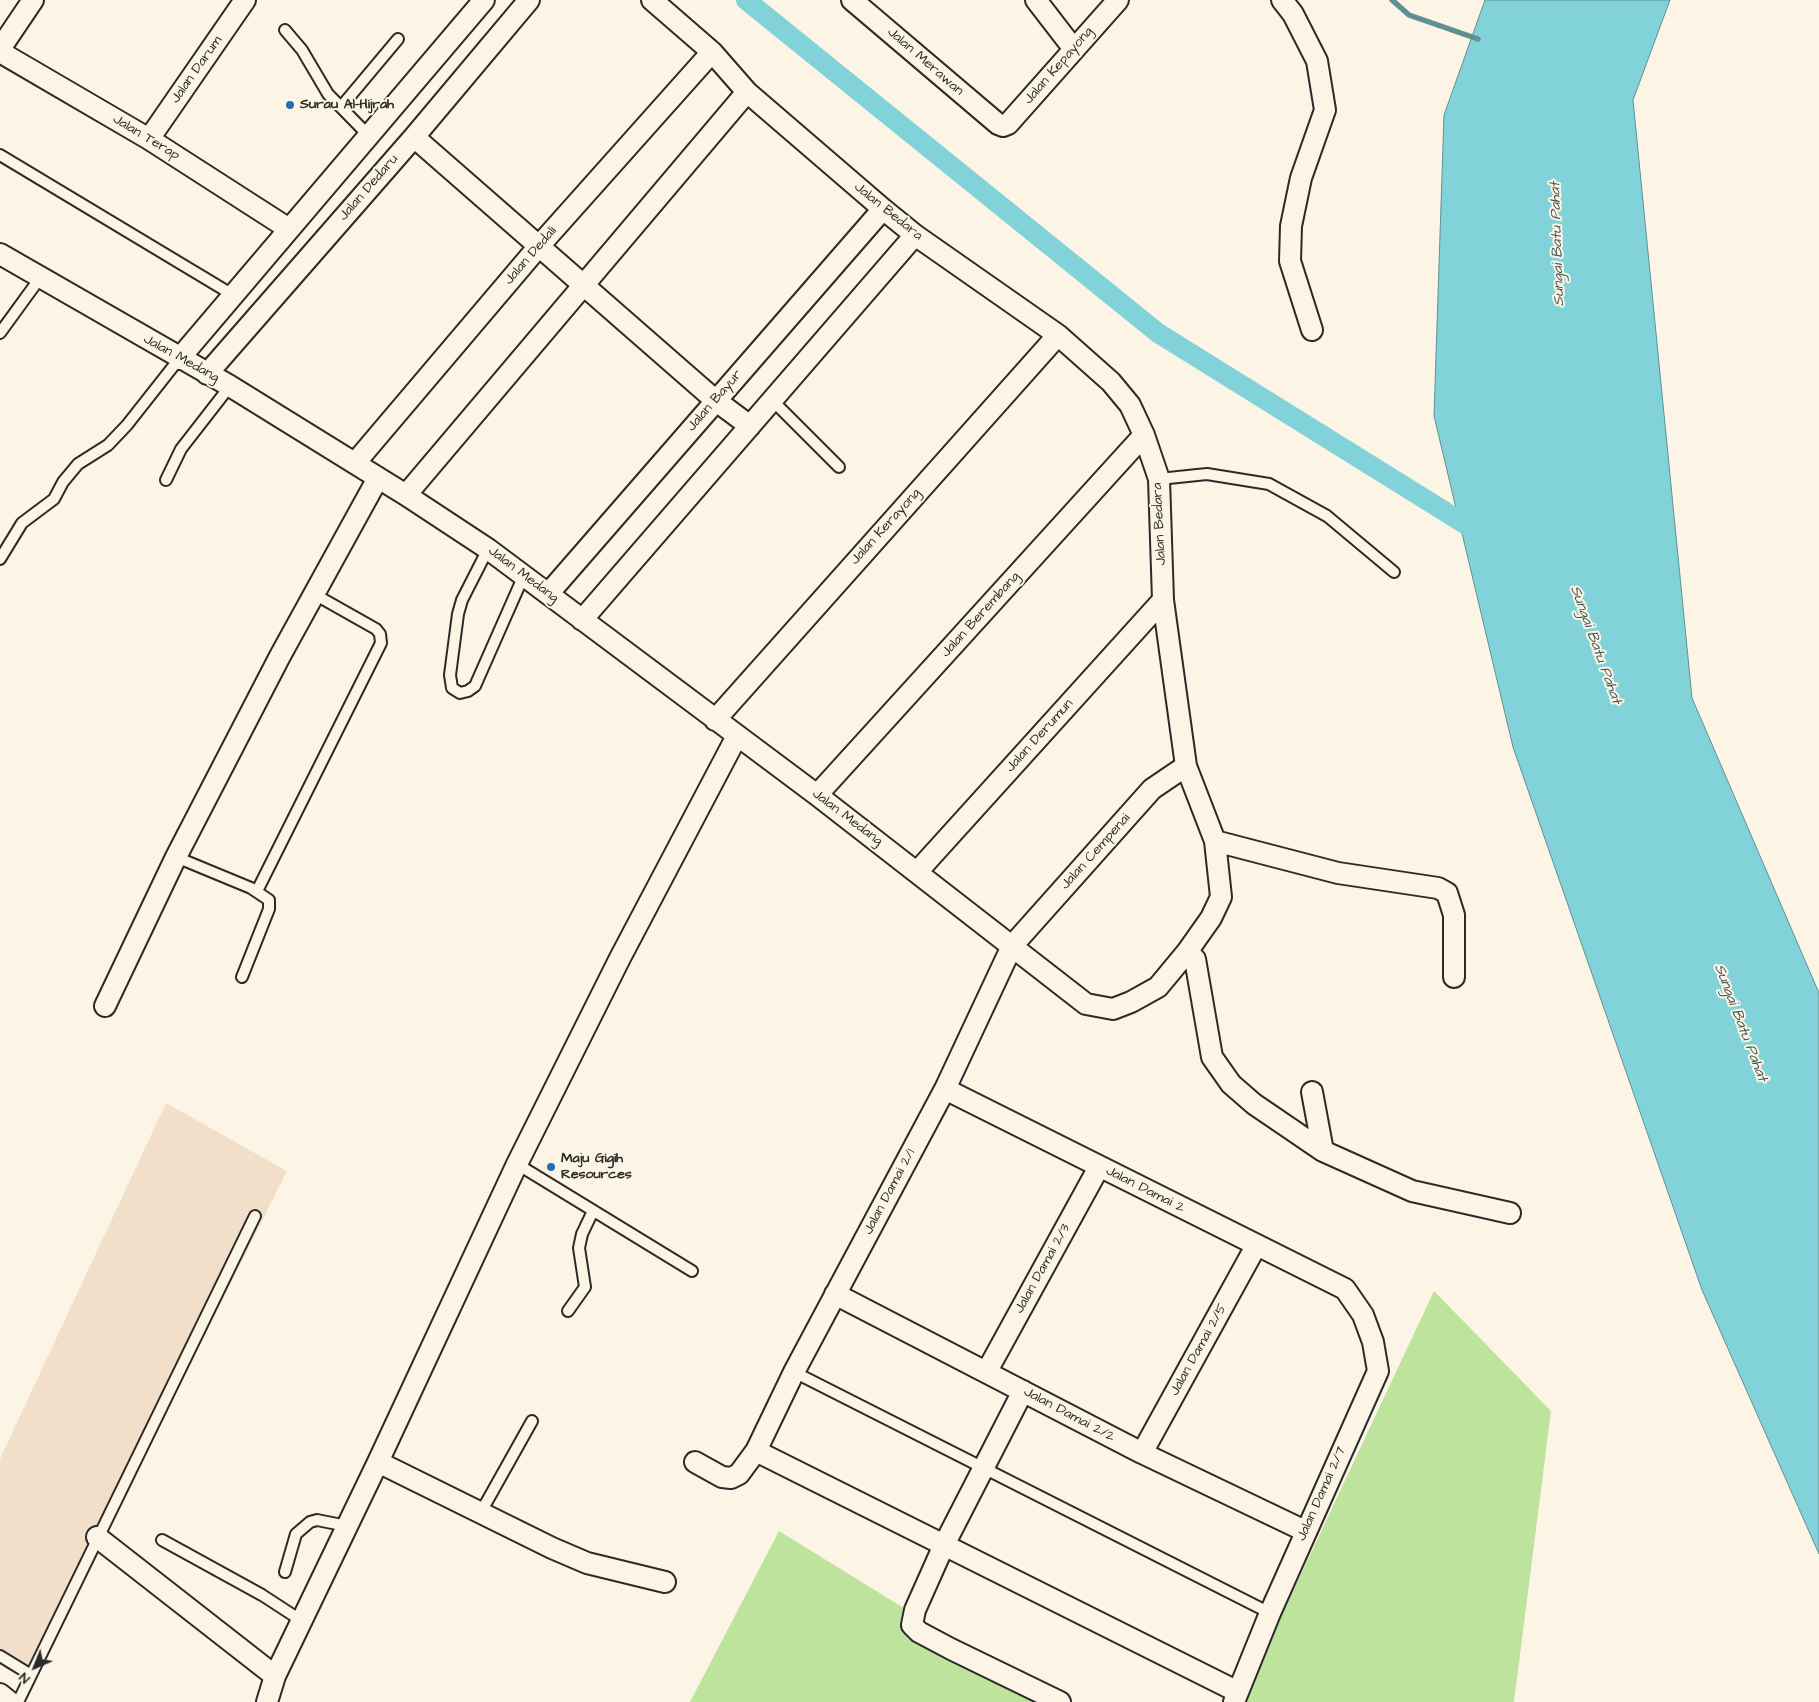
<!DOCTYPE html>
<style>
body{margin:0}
#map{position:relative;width:1819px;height:1702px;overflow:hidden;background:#fcf5e5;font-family:"Architects Daughter",sans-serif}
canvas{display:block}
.north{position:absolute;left:10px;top:1642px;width:50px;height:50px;-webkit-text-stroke:4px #fcf5e5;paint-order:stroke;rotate:224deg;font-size:14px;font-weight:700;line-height:20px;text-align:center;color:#2b2b2b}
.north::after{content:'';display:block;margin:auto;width:18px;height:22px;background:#2b2b2b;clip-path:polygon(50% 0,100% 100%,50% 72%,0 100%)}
</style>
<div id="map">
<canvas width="1819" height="1702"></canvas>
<div class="north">N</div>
</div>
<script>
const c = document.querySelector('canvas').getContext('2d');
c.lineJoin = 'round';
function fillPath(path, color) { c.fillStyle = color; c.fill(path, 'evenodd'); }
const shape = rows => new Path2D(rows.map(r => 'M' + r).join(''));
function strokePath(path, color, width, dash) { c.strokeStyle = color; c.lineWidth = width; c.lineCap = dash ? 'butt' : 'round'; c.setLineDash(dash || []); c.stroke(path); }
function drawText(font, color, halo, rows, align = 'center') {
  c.font = font + ' "Architects Daughter",sans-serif'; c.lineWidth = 4; c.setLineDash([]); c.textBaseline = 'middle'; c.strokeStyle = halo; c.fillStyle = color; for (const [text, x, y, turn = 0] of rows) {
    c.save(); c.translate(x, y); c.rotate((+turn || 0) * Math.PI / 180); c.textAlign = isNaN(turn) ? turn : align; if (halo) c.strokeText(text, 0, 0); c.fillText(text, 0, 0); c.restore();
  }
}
fillPath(shape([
 [166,1103,287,1171,34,1677,0,1650,0,1459]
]), '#f2dfca');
fillPath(shape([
 [1434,1291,1551,1411,1514,1702,1241,1702],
 [779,1531,1056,1702,690,1702]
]), '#bde39d');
const water = shape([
 [1485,0,1670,0,1633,100,1692,698,1819,993,1819,1554,1702,1290,1513,747,1434,416,1444,115,1485,0]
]);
fillPath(water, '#82d3d9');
strokePath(water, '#5f9093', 1);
strokePath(shape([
 [1392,0,1409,15,1478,39]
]), '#5f9093', 5.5);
strokePath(shape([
 [746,0,1158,333,1481,534]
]), '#82d3d9', 20);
const service = shape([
 [285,30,302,50,328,94,369,136],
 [341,107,398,39],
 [0,155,233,295],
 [0,333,40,278],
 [773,401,839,467],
 [1159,479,1207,474,1269,484,1327,516,1394,572],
 [166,480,181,449,230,386],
 [488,549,462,600,458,614,450,675,452,688,460,693,468,691,475,686,524,575],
 [0,559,22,523,54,499,63,482,78,464,108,445,127,425,179,359],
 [176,857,251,888,269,900,269,909,242,977],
 [257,891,381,643,380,634,376,629,314,594],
 [517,1164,692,1271],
 [568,1311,585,1287,579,1248,582,1234,593,1211],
 [794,1372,1270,1613],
 [481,1512,532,1421],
 [162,1540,262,1595,302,1621],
 [285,1572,296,1534,310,1522,317,1520,347,1526],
 [0,1656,31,1675],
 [18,1702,255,1216]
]);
const minor = shape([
 [852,0,998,124,1003,126,1008,124,1118,0],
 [1036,0,1073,48],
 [1282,0,1293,14,1317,61,1325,110,1301,178,1291,226,1290,261,1312,330],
 [0,49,33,0],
 [0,52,149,139,289,229],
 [414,137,715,400,750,426],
 [149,139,245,0],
 [0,254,230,386,406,495,488,549,817,795,1086,1004,1113,1009,1131,1002,1158,987,1187,952,1211,918,1221,897,1215,841,1186,766,1163,600,1159,479,1144,435,1130,405,1111,382,1058,335,915,235,883,209,747,92,712,52,652,0],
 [179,359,484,0],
 [207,374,414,137,529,0],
 [355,463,539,246,712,52],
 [406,495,747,92],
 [548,594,883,209],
 [582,620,915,235],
 [715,720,1058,335],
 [817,795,1144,435],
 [1215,841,1338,873,1438,888,1447,893,1454,915,1454,977],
 [917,872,1163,600],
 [1187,952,1195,959,1212,1057,1231,1084,1254,1104,1323,1151,1412,1191,1510,1213],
 [105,1006,176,857,280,656,378,478],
 [945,1089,1345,1289,1363,1315,1373,1342,1378,1371,1270,1613,1234,1702],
 [1312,1092,1323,1151],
 [835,1294,1142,1453,1305,1531],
 [987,1371,1099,1167],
 [1023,1391,944,1545,915,1610,912,1625,919,1632,951,1649,1060,1702],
 [756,1451,1238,1692],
 [1142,1453,1256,1246],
 [378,1462,552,1548,587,1563,665,1582],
 [695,1462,722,1477,731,1478,739,1474,756,1451,794,1372,945,1089,1012,946,1152,789,1186,766],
 [97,1537,275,1676],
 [0,1694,10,1702],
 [267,1702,275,1676,378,1462,517,1164,620,958,737,736]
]);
strokePath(service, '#2b2b2b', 14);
strokePath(minor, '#2b2b2b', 24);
strokePath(service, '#fcf5e5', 10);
strokePath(minor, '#fcf5e5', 20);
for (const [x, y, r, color] of [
 [290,105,5,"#1f6fb2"],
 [551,1167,5,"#1f6fb2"]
]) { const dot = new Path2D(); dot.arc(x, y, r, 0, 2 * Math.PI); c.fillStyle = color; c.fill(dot); strokePath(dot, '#fcf5e5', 2); }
drawText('14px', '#2b2b2b', '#fcf5e5', [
 ["Jalan Merawan",925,62,41],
 ["Jalan Kepayong",1059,66,-49],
 ["Jalan Darum",197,70,-55],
 ["Jalan Terap",146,138,31],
 ["Jalan Dedaru",369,188,-49],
 ["Jalan Bedara",888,212,39],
 ["Jalan Dedali",531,256,-49],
 ["Jalan Medang",181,359,29],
 ["Jalan Bayur",715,401,-49],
 ["Jalan Bedara",1160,524,-93],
 ["Jalan Kerayong",886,527,-48],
 ["Jalan Medang",523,575,37],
 ["Jalan Berembang",981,615,-48],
 ["Jalan Derumun",1040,736,-48],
 ["Jalan Medang",847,818,37],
 ["Jalan Cempenai",1096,852,-48],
 ["Jalan Damai 2",1145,1190,27],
 ["Jalan Damai 2/1",890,1192,-62],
 ["Jalan Damai 2/3",1043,1269,-61],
 ["Jalan Damai 2/5",1199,1350,-61],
 ["Jalan Damai 2/2",1069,1415,28],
 ["Jalan Damai 2/7",1322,1494,-66]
]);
drawText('bold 14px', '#2b2b2b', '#fcf5e5', [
 ["Surau Al-Hijrah",300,105],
 ["Maju Gigih",561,1159],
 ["Resources",561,1175]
], 'left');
drawText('italic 15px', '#415556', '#fcf5e5', [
 ["Sungai Batu Pahat",1558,244,-92],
 ["Sungai Batu Pahat",1595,645,70],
 ["Sungai Batu Pahat",1740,1023,69]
]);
</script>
